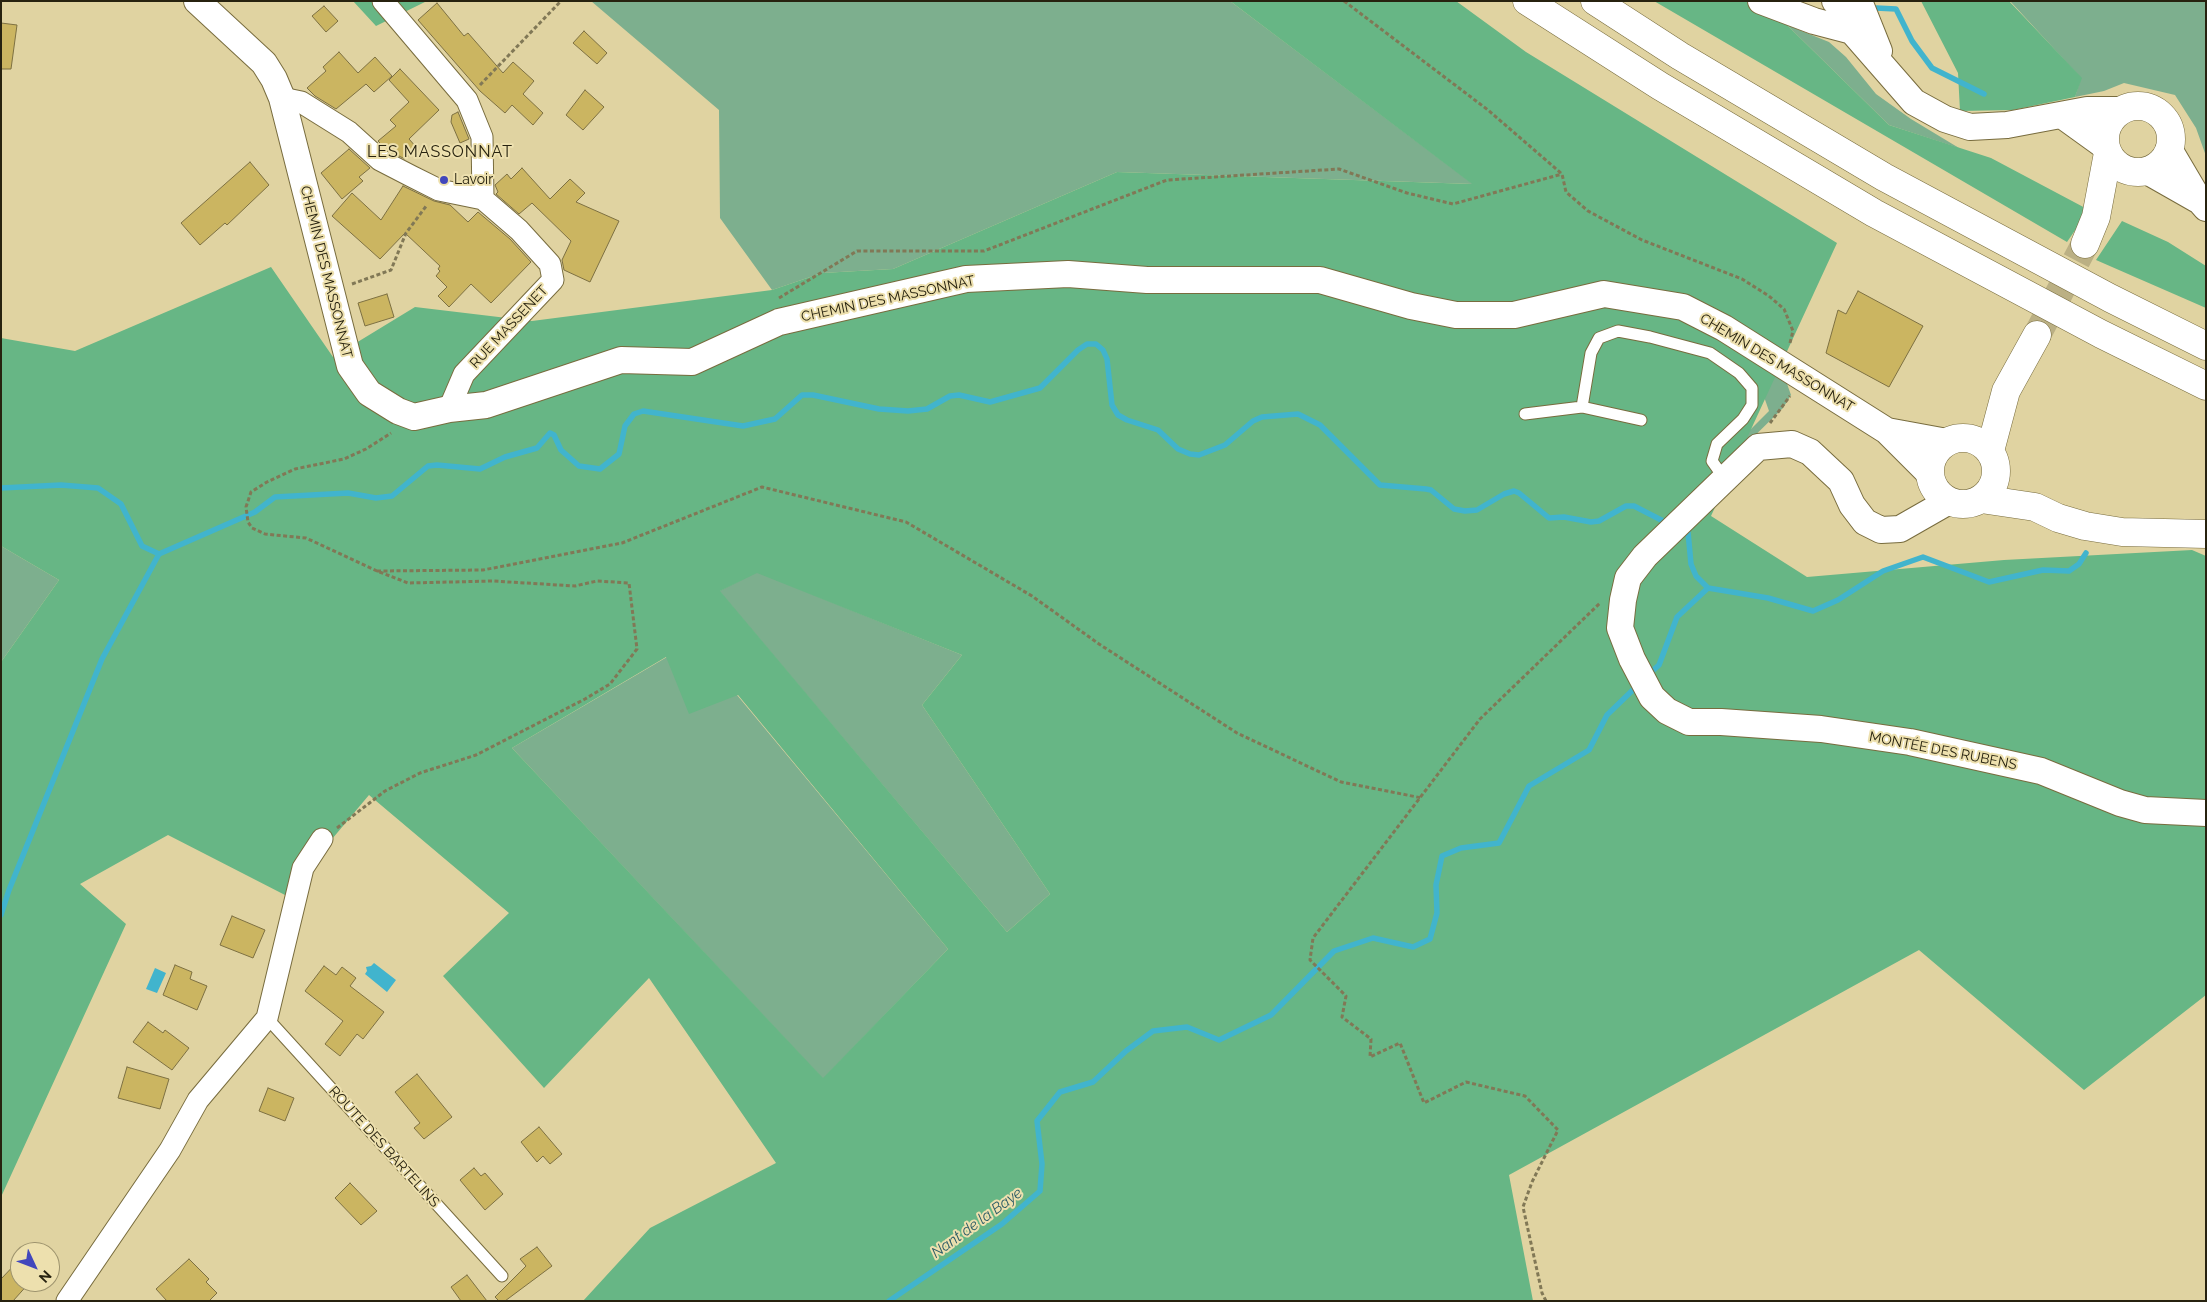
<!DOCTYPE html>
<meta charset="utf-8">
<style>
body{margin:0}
#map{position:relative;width:2207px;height:1302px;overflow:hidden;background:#e0d3a1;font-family:Raleway,sans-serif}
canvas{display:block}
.frame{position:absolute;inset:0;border:2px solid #27220f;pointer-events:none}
.north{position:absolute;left:10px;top:1242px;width:50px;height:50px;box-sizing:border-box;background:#ede0ae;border:1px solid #9e946e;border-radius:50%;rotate:133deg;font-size:14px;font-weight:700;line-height:20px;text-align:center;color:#27220f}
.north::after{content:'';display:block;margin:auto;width:18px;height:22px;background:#4247bc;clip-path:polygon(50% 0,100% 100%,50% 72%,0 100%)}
</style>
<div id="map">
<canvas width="2207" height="1302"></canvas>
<div class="frame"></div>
<div class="north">N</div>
</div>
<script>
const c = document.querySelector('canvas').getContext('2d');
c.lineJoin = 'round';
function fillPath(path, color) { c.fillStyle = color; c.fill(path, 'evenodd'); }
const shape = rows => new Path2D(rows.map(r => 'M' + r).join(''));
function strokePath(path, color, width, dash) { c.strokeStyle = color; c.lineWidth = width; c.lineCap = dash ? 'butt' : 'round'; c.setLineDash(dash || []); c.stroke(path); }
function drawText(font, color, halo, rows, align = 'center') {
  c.font = font + ' Raleway,sans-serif'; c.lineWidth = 4; c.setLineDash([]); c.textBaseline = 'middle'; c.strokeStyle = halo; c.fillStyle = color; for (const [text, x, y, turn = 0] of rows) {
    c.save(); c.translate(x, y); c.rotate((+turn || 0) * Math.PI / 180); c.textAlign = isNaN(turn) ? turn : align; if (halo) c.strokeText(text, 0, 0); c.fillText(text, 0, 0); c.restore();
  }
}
fillPath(shape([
 [591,1,1230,1,1473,184,1117,172,893,269,822,273,772,290,720,218,719,110],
 [2010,1,2206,1,2206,156,2196,128,2175,95,2124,83,2104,91,2075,97,2081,78],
 [1787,25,1829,42,1846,57,1876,94,1911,119,1959,148,1889,125],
 [1709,330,1785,378,1791,395,1783,408,1731,459,1725,455,1769,411,1756,374],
 [1,546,59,580,1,662],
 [757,572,962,655,922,705,1050,894,1007,932,719,591],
 [667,657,737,695,948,949,823,1079,512,748]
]), '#7daf8e');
fillPath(shape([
 [353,1,427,1,376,26],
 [1230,1,1456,1,1526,52,1837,243,1711,516,1807,577,2004,560,2192,550,2206,556,2206,995,2084,1090,1919,950,1509,1175,1533,1301,583,1301,650,1228,776,1163,649,978,544,1088,443,976,509,913,369,795,285,895,168,835,80,884,126,924,1,1197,1,662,59,580,1,546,1,338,75,351,271,267,333,357,415,307,532,321,772,290,822,273,893,269,1117,172,1472,184],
 [757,573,962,655,922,705,1050,894,1007,932,720,591],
 [666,657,689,714,738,695,948,949,823,1078,512,748],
 [1654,1,1746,1,1787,25,1889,125,1991,158,2089,210,2067,242],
 [1921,1,2009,1,2082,78,2075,97,2013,110,1960,111,1958,73],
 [2122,221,2168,242,2206,266,2206,308,2096,260]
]), '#67b685');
fillPath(shape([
 [374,963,396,980,387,992,365,974,367,971,366,967,371,966],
 [155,968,166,973,157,993,146,989]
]), '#41b4cd');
strokePath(shape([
 [1876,8,1896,9,1912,41,1932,68,1984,94],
 [1,488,61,485,98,488,121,504,142,546,159,554,255,512,275,497,348,493,376,498,392,496,428,466,437,465,480,469,505,457,537,448,550,433,554,435,561,450,579,466,600,469,619,454,625,426,634,414,643,411,743,426,775,419,802,395,813,395,879,409,908,411,927,409,950,396,959,395,990,402,1040,388,1078,350,1087,344,1096,344,1103,350,1107,359,1112,405,1118,415,1127,420,1158,430,1178,449,1190,454,1199,455,1225,445,1253,421,1262,417,1298,414,1320,425,1380,485,1426,489,1431,490,1454,509,1465,511,1477,510,1504,494,1514,491,1519,493,1549,518,1564,517,1591,522,1599,521,1626,506,1634,506,1667,523],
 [1685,528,1688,532,1691,564,1696,576,1708,588],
 [1648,675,1659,665,1677,617,1708,588,1768,598,1813,611,1838,600,1883,571,1923,557,1989,582,2043,570,2069,571,2079,564,2086,553],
 [1,915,9,890,102,659,159,554],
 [889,1301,1002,1224,1040,1191,1042,1164,1037,1121,1060,1092,1093,1082,1126,1051,1153,1031,1187,1027,1219,1040,1271,1015,1334,951,1373,938,1413,947,1430,939,1437,913,1436,885,1442,856,1461,848,1499,843,1529,786,1589,750,1607,715,1638,685]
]), '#41b4cd', 5.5);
const building = shape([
 [437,3,464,36,468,33,503,73,513,62,534,81,523,94,543,113,533,125,512,105,505,113,480,91,418,20,437,3],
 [324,6,338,21,326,32,312,16,324,6],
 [1,23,17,25,11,69,1,69,1,23],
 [584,31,607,53,597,64,573,43,584,31],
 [339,52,358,73,375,57,392,76,374,92,366,84,336,109,315,96,307,88,326,71,323,67,339,52],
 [400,69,439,110,409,139,417,148,405,159,387,150,378,141,396,126,390,120,409,102,389,80,400,69],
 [585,90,604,107,583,130,566,115,585,90],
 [458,112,469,139,460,143,451,122,452,115,458,112],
 [349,149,370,168,359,177,363,181,342,199,321,173,349,149],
 [250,162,269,185,227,225,225,223,200,245,181,223,250,162],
 [522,168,550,199,570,179,585,193,576,202,619,221,590,282,564,270,562,260,571,241,532,203,519,214,496,194,498,192,495,185,507,174,511,179,522,168],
 [403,186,434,201,450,205,468,222,478,212,510,239,531,262,491,303,471,284,449,307,438,296,447,287,436,276,440,271,438,269,440,266,405,233,380,259,332,216,352,193,381,220,403,186],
 [1858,291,1923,326,1889,387,1826,353,1838,310,1846,314,1858,291],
 [387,294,394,317,365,326,358,303,387,294],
 [232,916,265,930,253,958,220,945,232,916],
 [175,965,192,972,190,979,207,986,197,1010,163,995,175,965],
 [324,966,336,975,342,967,356,978,350,986,384,1012,363,1039,357,1034,340,1056,325,1044,343,1021,305,991,324,966],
 [148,1022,163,1033,165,1030,189,1048,172,1070,133,1042,148,1022],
 [127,1067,169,1079,160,1109,118,1098,127,1067],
 [417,1074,452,1117,424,1139,414,1128,420,1123,395,1092,417,1074],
 [268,1088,294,1098,285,1121,259,1111,268,1088],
 [539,1127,562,1154,550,1164,543,1156,537,1162,521,1142,539,1127],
 [474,1168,481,1176,485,1173,503,1194,485,1210,460,1180,474,1168],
 [350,1183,377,1211,361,1225,335,1198,350,1183],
 [537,1247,552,1266,505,1301,499,1301,495,1297,526,1266,520,1259,537,1247],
 [20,1259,20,1282,30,1282,13,1301,1,1301,1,1279,20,1259],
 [189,1259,209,1279,206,1282,217,1293,209,1301,167,1301,156,1289,189,1259],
 [467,1275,487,1301,461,1301,451,1287,467,1275]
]);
fillPath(building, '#cbb561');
strokePath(building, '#7d7042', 1);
strokePath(shape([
 [2037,335,2085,244]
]), '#bbb084', 28, [28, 14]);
const service = shape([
 [1525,414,1582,407],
 [1641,420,1582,407,1591,353,1599,338,1618,331,1650,337,1710,353,1739,373,1752,388,1752,405,1743,419,1717,444,1712,461,1724,478],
 [267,1018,502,1276]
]);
const minor = shape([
 [383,1,467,100,482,137,483,199],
 [282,98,301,102,349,132,380,160,411,176,439,190,483,199,519,230,550,264,553,280,464,374,449,409],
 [67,1301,170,1150,198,1100,267,1018,303,868,322,839]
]);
const tertiary = shape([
 [197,1,264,63,274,79,282,98,350,366,369,393,398,411,414,417,449,409,486,405,621,360,692,362,779,322,966,279,1068,274,1147,280,1320,280,1411,306,1456,315,1514,315,1604,294,1683,307,1724,328,1887,431,1930,474],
 [1761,1,1814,21,1852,31,1914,102,1945,119,1970,127,2007,125,2087,110,2121,110],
 [1835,1,1846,3,1862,12],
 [1859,1,1879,51],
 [2063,116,2106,147],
 [2169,149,2199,200,2206,208],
 [2147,171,2198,200],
 [1887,431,1947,442],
 [1949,501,1900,529,1881,530,1865,522,1852,505,1841,481,1810,452,1792,444,1758,447,1645,556,1628,578,1623,600,1620,628,1632,659,1652,697,1667,711,1689,722,1721,722,1821,729,1910,742,2041,771,2120,803,2145,810,2206,813]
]);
const secondary = shape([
 '2105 139a33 33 0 1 1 66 0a33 33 0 1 1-66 0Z',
 [2085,244,2096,217,2108,153],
 '1930 471a33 33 0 1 1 66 0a33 33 0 1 1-66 0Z',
 [1990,451,2006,391,2037,335],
 [1981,499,2035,507,2058,518,2085,526,2122,532,2206,534]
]);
const motorway = shape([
 [1527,1,1660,86,1874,213,2101,334,2206,386],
 [1595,1,1680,56,1884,177,2110,298,2206,346]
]);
strokePath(service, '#786c3e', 13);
strokePath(minor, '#786c3e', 23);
strokePath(tertiary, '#786c3e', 28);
strokePath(secondary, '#786c3e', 29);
strokePath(motorway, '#786c3e', 29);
strokePath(shape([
 [1344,1,1488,110,1562,174,1566,192,1588,211,1642,240,1742,279,1769,296,1784,309,1793,331,1790,343],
 [480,85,561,1],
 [352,284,391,270,406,233,427,205],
 [779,298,857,251,984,251,1167,180,1339,169,1407,193,1453,204,1562,174],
 [1770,423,1790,396],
 [377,571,483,570,622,543,762,487,906,522,1032,596,1099,644,1237,733,1341,782,1422,798],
 [337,828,385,791,420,773,476,755,585,699,610,684,637,649,629,583,597,581,575,586,493,581,408,583,377,571,306,538,265,534,252,528,248,522,246,507,251,492,267,482,295,469,344,459,366,449,391,433],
 [1546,1301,1542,1293,1523,1207,1532,1182,1558,1130,1525,1096,1466,1082,1424,1103,1400,1043,1370,1057,1371,1039,1342,1017,1346,996,1310,960,1313,938,1480,719,1600,603]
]), '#817856', 3, [4, 2.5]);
strokePath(service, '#fff', 11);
strokePath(minor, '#fff', 21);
strokePath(tertiary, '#fff', 26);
strokePath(secondary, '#fff', 28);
strokePath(motorway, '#fff', 28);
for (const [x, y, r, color] of [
 [444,180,5,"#4247bc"]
]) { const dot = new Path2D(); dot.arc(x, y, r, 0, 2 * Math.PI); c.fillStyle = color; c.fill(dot); strokePath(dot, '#ede0ae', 2); }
drawText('14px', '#27220f', '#ede0ae', [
 ["Lavoir",454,180]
], 'left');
drawText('14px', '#27220f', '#ede0ae', [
 ["CHEMIN DES MASSONNAT",326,272,76],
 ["CHEMIN DES MASSONNAT",888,299,-12],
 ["RUE MASSENET",509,327,-47],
 ["CHEMIN DES MASSONNAT",1777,363,31],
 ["MONTÉE DES RUBENS",1943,751,11],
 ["ROUTE DES BARTELINS",384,1147,48]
]);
drawText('italic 15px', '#2b5b66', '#ede0ae', [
 ["Nant de la Baye",977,1223,-36]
]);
c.letterSpacing = '1px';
drawText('16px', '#27220f', '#ede0ae', [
 ["LES MASSONNAT",440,152]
]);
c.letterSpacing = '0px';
</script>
